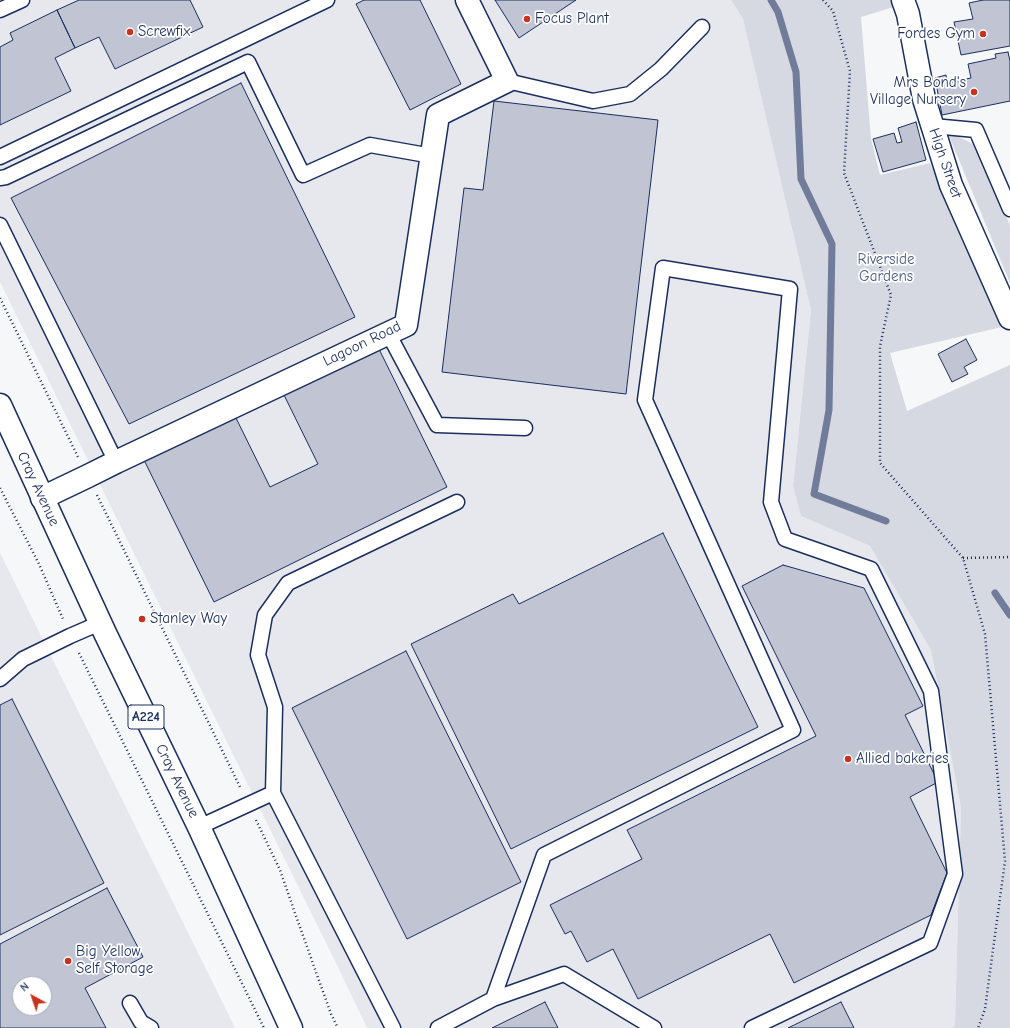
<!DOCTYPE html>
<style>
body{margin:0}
#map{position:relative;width:1010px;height:1028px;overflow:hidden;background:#f6f7f9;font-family:"Comic Neue",sans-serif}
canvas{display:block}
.north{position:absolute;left:12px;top:976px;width:40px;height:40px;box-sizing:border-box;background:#fff;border:1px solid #a4acbf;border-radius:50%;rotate:320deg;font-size:11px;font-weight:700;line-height:16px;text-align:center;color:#1b2f5e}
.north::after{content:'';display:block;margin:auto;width:14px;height:18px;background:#c8321e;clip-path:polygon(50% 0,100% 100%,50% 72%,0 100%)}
</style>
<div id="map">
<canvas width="1010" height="1028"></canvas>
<div class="north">N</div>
</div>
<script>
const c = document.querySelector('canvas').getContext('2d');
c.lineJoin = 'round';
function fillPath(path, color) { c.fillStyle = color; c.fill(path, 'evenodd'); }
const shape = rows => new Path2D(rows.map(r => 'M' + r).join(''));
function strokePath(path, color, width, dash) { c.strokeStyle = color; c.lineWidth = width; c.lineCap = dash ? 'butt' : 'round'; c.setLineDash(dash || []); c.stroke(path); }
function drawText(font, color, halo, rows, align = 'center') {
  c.font = font + ' "Comic Neue",sans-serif'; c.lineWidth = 3.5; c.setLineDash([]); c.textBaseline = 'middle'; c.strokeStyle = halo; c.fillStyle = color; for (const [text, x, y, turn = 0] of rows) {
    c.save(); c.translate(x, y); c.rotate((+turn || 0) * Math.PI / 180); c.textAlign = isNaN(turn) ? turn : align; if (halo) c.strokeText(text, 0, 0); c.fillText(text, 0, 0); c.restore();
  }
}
fillPath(shape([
 [0,0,731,0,743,19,811,310,793,485,801,516,870,546,931,650,961,808,955,1024,953,1028,367,1028,334,959,0,282],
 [0,553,211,979,235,1028,0,1028],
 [20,984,44,984,44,1008,20,1008]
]), '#e6e8ee');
fillPath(shape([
 [731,0,895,0,897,6,861,17,871,139,880,175,930,163,1002,327,890,353,907,411,1010,365,1010,1028,953,1028,955,1024,961,808,931,650,870,546,801,516,793,486,811,310,743,19],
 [947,131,973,144,1010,225,1010,283]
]), '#d6d9e2');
strokePath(shape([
 [771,0,778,12,796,72,801,179,832,244,829,410,814,494,886,521],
 [995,593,1010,615]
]), '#707c99', 7);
const building = shape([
 [79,0,190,0,203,27,115,69,99,37,75,48,57,10,79,0],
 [364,0,420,0,461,84,410,110,356,4,364,0],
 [495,0,576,0,519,38,495,0],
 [983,0,1010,0,1010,46,961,55,954,22,973,19,969,3,983,0],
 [57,10,75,48,55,58,71,91,0,125,0,47,13,40,10,33,57,10],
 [1008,52,1010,61,1010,101,942,115,935,78,946,75,947,83,971,78,968,64,996,58,995,54,1008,52],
 [241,83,355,317,129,424,11,198,241,83],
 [494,101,658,120,626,394,442,372,464,188,483,190,494,101],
 [916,122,926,160,883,172,873,139,894,133,897,143,902,142,898,128,916,122],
 [966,339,977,360,964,367,968,374,952,382,938,354,966,339],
 [379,349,447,487,214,602,144,460,235,416,270,487,318,464,284,395,379,349],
 [663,533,758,727,511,849,411,644,513,594,519,604,663,533],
 [783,565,864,588,923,706,905,715,938,782,910,797,947,873,931,915,794,983,770,934,638,999,613,949,587,962,571,931,565,934,550,905,642,859,627,830,816,736,742,586,783,565],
 [406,651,521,882,407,939,292,708,406,651],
 [12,699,104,883,0,935,0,705,12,699],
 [107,888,143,957,85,988,106,1028,0,1028,0,944,107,888],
 [20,984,44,984,44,1008,20,1008,20,984],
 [545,1002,558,1028,492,1028,545,1002],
 [841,1002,854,1028,788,1028,841,1002]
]);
fillPath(building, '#c0c4d3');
strokePath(building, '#1b2f5e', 1);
const lane = shape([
 [0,10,22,0],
 [507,81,593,101,630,94,661,69,702,27],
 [933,126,976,130,1010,209],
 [0,157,327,0],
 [0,178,6,177,248,62,303,175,370,145,432,156],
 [0,225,116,462],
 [388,333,437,425,525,428],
 [0,679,23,659,70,636,100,623],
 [273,793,275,707,258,655,265,615,288,583,457,502],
 [199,827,273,793,393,1028],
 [493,999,544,855,793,730,645,400,663,268,790,289,771,502,785,539,871,569,931,691,955,874,930,943,752,1028],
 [130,1003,141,1022,151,1028],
 [438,1028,493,999,564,974,654,1028]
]);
const street = shape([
 [42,498,88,476,116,462,406,325,438,115,507,81,467,0]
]);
const secondary = shape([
 [903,0,908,14,924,99,951,185,1010,318]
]);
const primary = shape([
 [0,405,105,633,199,827,291,1028]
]);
strokePath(lane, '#1b2f5e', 17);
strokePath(street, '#1b2f5e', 25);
strokePath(secondary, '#1b2f5e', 25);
strokePath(primary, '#1b2f5e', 25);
strokePath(shape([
 [823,0,833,11,850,71,844,173,891,295,880,346,880,463,963,558,985,634,1005,861,985,1009,978,1028],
 [0,298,78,457],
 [0,488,39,564,63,619],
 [97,495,241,789],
 [963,558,1010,557],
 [79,653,264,1028],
 [256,820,280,870,296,916,331,1014,338,1028]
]), '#1b2f5e', 2.5, [1, 3]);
strokePath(lane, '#fff', 14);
strokePath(street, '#fff', 22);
strokePath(secondary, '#fff', 22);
strokePath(primary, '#fff', 22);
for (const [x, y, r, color] of [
 [527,19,4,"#c8321e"],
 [130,32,4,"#c8321e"],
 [983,34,4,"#c8321e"],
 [974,92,4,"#c8321e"],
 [142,619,4,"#c8321e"],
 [848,759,4,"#c8321e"],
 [68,961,4,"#c8321e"]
]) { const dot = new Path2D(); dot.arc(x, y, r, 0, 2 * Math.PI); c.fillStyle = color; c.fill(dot); strokePath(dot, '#fff', 1.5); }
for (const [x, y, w] of [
 [146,717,36]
]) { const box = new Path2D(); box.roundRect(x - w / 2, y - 12, w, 24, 3); c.fillStyle = '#fff'; c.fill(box); strokePath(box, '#1b2f5e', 1); }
drawText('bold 14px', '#1b2f5e', null, [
 ["A224",146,717]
]);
drawText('15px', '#1b2f5e', '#fff', [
 ["Focus Plant",535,19],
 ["Screwfix",138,32],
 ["Fordes Gym",975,34,"right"],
 ["Mrs Bond's",966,83,"right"],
 ["Village Nursery",966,100,"right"],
 ["Stanley Way",150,619],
 ["Allied bakeries",856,759],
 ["Big Yellow",76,952],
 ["Self Storage",76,969]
], 'left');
drawText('15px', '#1b2f5e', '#fff', [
 ["High Street",945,163,71],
 ["Lagoon Road",362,344,-26],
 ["Cray Avenue",38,489,65],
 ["Cray Avenue",177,781,64]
]);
drawText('15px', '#4a5a7f', '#fff', [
 ["Riverside",886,260],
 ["Gardens",886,277]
]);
</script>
